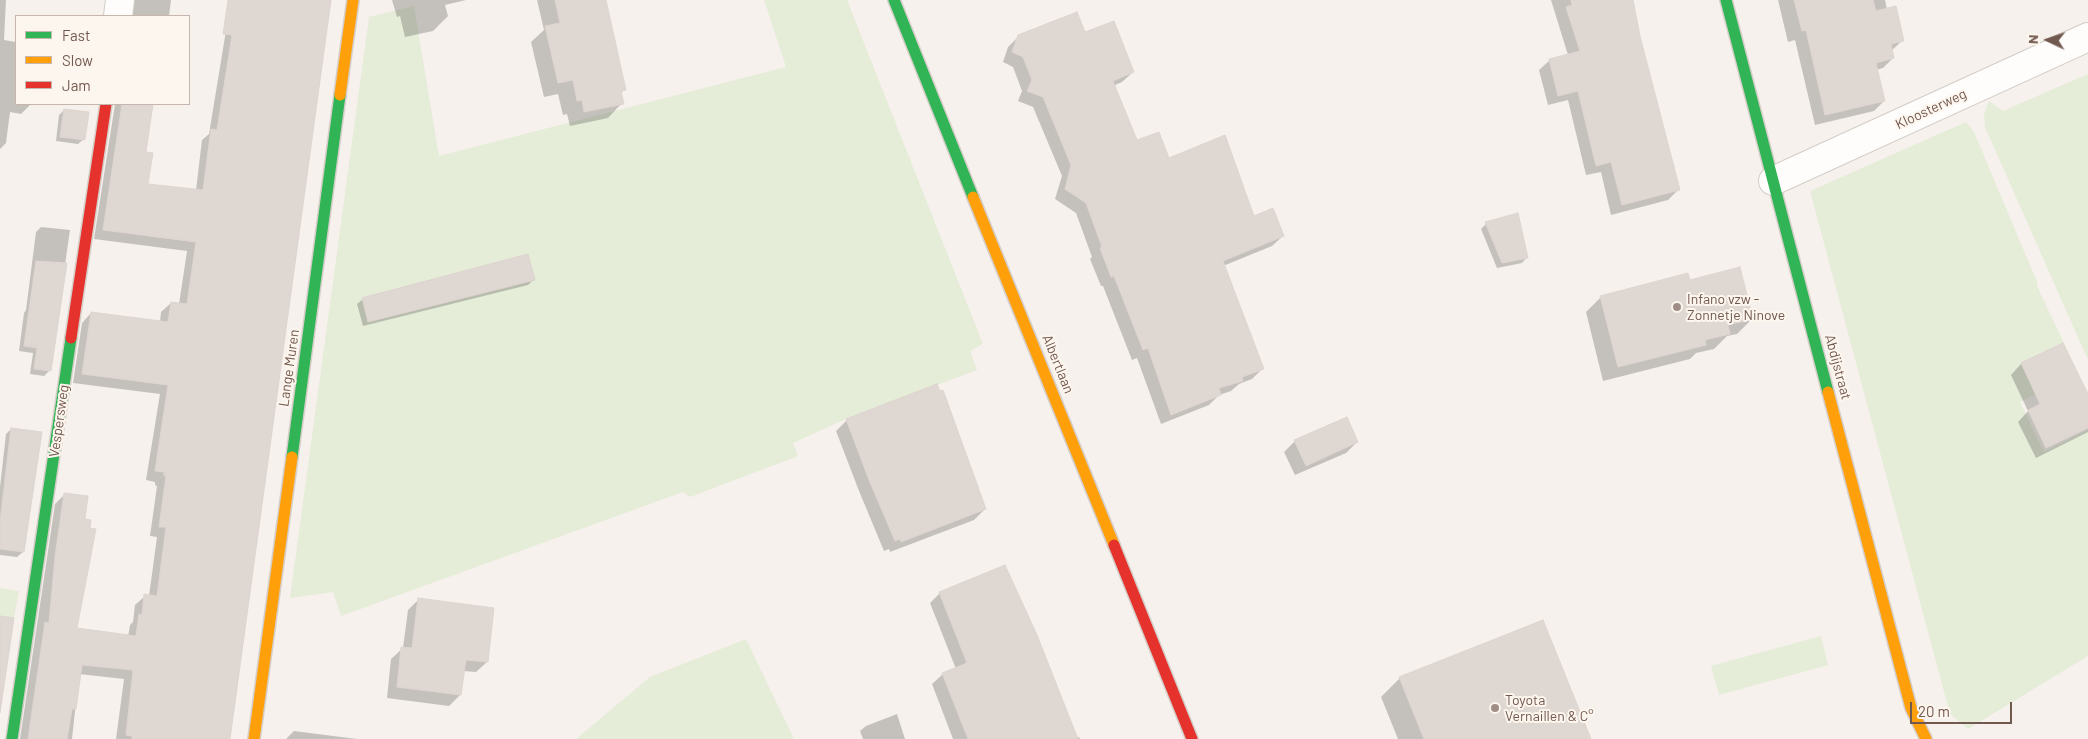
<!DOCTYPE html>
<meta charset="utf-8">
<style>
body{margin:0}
#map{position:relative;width:2088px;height:739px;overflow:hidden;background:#f6f1ec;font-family:Barlow,sans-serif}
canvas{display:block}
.legend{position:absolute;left:15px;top:15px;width:175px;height:90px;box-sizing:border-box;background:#fdf6ee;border:1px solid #c5b7ae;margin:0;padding:6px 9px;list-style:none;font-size:15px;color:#72594f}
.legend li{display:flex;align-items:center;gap:10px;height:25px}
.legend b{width:25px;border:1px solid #c5b7ae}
.north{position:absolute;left:2023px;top:15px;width:50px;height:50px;-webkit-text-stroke:4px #fdf6ee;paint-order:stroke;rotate:273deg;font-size:14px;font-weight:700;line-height:20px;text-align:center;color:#72594f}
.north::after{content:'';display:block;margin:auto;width:18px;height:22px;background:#72594f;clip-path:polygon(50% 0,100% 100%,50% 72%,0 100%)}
.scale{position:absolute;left:1910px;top:702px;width:102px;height:22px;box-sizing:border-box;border:2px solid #72594f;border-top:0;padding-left:6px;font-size:15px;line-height:18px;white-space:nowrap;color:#72594f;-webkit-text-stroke:4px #fdf6ee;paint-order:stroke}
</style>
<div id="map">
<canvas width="2088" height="739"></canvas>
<ul class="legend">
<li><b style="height:6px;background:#30b455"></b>Fast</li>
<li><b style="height:6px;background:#ff9f0a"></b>Slow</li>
<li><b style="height:6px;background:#e5322d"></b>Jam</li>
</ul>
<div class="north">N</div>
<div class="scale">20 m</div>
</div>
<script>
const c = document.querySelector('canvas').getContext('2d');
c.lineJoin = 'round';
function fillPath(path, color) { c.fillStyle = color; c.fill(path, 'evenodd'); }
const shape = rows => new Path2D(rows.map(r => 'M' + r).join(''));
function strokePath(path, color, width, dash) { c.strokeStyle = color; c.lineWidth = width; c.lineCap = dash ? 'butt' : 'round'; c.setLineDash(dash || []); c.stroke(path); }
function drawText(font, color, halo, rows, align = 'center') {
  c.font = font + ' Barlow,sans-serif'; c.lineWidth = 4; c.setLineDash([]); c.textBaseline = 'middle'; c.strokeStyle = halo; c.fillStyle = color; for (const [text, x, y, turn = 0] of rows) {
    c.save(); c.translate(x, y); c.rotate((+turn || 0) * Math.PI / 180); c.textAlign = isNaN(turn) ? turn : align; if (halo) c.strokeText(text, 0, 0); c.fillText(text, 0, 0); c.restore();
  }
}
fillPath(shape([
 [764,0,847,0,983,344,970,351,977,370,846,419,793,443,798,456,690,497,683,492,341,616,333,592,290,598,369,17,414,6,439,156,786,67],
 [2088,74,2088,360,1985,127,1984,114,1989,101,2003,111],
 [1966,122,1974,132,2037,282,2037,286,2086,390,2044,411,2036,394,2020,402,2044,452,2088,430,2088,656,1968,729,1950,714,1810,191],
 [0,588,19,591,14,618,0,616],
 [1821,636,1828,665,1719,695,1711,666],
 [746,639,794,739,576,739,650,677]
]), '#e5ecd8');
fillPath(shape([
 [0,0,6,0,4,40,16,42,16,104,31,104,21,114,10,112,6,143,0,149],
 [130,0,171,0,169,16,128,16],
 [231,0,330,0,229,739,116,739,124,679,79,674,72,739,20,739,55,504,65,494,76,629,128,637,130,625,133,622,135,605,145,596,149,596,157,537,150,536,157,486,155,485,155,482,146,480,160,394,73,383,82,323,91,313,160,322,161,312,171,303,179,304,187,251,94,239,115,104,151,104,145,153,147,185,196,190,202,140,209,134],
 [392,0,466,0,445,5,448,16,433,31,405,37,400,16,397,17],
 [537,0,605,0,624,90,620,94,622,103,608,118,570,126,567,114,563,115,558,94,544,97,531,42,544,30],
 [1551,0,1632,0,1639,36,1678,190,1668,200,1611,215,1601,172,1586,175,1568,100,1548,105,1539,70,1550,60,1568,55],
 [1778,0,1885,0,1887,9,1903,40,1891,51,1893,58,1883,68,1876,70,1884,101,1874,111,1815,125,1795,40,1788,42],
 [1084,34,1133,72,1122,82,1113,86,1137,142,1169,159,1283,236,1272,246,1223,266,1262,369,1252,379,1239,384,1231,391,1219,395,1209,405,1161,424,1137,358,1132,360,1103,286,1101,286,1090,259,1092,257,1076,213,1055,199,1062,176,1033,107,1018,101,1022,91,1013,67,1003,62,1008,47,1019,36],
 [64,110,84,139,78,144,56,141,59,115],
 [1486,224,1527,257,1522,263,1497,268,1481,229],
 [41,227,70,230,50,370,44,376,30,374,33,353,19,351,24,313,26,310,36,232],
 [533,280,528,285,363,326,357,304,363,299],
 [1690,282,1752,319,1737,334,1727,336,1714,349,1696,353,1690,359,1603,381,1586,312,1601,297],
 [2063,344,2088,397,2088,432,2036,458,2018,422,2028,411,2011,375,2021,364],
 [847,420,985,509,974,520,890,552,889,549,884,551,859,491,836,431],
 [11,429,40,433,23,552,17,557,0,555,0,487,6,434],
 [1295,441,1357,442,1346,453,1295,475,1284,452],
 [940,593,1076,738,1079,737,1080,739,953,739,932,684,943,674,956,669,930,603],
 [418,600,487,662,476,672,463,671,460,695,449,706,387,698,391,659,403,648,408,610],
 [1400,678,1589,739,1398,739,1381,697],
 [897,714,905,739,863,739,860,731,866,726],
 [294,731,357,739,286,739]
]), '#0003');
const building = shape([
 [228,0,331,0,230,739,132,739,132,736,126,735,133,670,82,665,76,709,72,709,67,739,28,739,45,622,49,623,55,557,64,493,88,496,85,519,91,520,90,528,96,529,77,628,136,636,139,614,142,615,144,594,157,596,166,527,159,527,166,476,164,476,164,472,155,471,168,385,82,374,91,312,168,322,171,302,187,304,196,242,103,230,122,104,153,104,146,152,153,153,148,184,203,190,211,129,217,130,232,35,223,34,228,0],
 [555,0,606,0,626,90,621,91,624,104,584,112,582,100,577,101,573,80,558,83,545,26,560,23,555,0],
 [1571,0,1633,0,1640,36,1680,190,1622,205,1611,162,1596,166,1578,91,1558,96,1549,59,1580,51,1566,7,1572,5,1571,0],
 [1794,0,1873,0,1876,11,1896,6,1904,41,1891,44,1894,58,1876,63,1885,101,1825,115,1806,30,1802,31,1794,0],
 [1077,12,1085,32,1114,21,1134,72,1113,81,1137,140,1159,132,1169,158,1225,135,1254,216,1273,208,1284,236,1223,261,1264,369,1242,377,1243,381,1219,388,1221,395,1171,415,1148,348,1143,350,1114,276,1111,277,1100,248,1102,247,1086,203,1065,189,1071,165,1043,97,1027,91,1032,80,1023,57,1012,52,1018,35,1077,12],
 [64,109,89,112,85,140,60,137,64,109],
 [1518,213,1528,258,1502,263,1485,222,1518,213],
 [528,254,535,280,368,322,362,298,528,254],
 [36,261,67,263,51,371,34,369,37,348,24,346,36,261],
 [1740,267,1753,319,1728,325,1730,334,1705,340,1706,345,1618,367,1600,296,1688,273,1690,280,1740,267],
 [2063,343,2088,394,2088,428,2046,448,2028,410,2040,404,2021,363,2063,343],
 [937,384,940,391,943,390,986,509,901,542,900,539,895,541,869,480,846,419,937,384],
 [1347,417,1358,442,1306,466,1294,440,1347,417],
 [11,428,42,432,24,552,0,549,0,522,11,428],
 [1005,565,1037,635,1078,739,968,739,942,673,967,663,939,592,1005,565],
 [418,598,494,608,488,662,466,660,461,695,397,687,401,647,412,648,418,598],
 [0,616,14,618,0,713,0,616],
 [1543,620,1591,739,1424,739,1399,677,1543,620]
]);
fillPath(building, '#dfd7d2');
strokePath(building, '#ded4cf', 1);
const street = shape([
 [118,16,120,0],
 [1773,181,2088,37]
]);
const fast = shape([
 [894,0,973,197],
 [1726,0,1828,392],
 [292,457,340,95],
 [12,739,71,338]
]);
const slow = shape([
 [340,95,353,0],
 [973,197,1114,545],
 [1828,392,1911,708,1926,739],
 [254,739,292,457]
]);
const jam = shape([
 [71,338,106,104],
 [1114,545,1192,739]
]);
strokePath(street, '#d3cdc7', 30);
strokePath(fast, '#d5cec8', 14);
strokePath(slow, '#d5cec8', 14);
strokePath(jam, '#d5cec8', 14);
strokePath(street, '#fefdfc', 28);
strokePath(fast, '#30b455', 11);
strokePath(slow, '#ff9f0a', 11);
strokePath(jam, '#e5322d', 11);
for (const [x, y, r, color] of [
 [1677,307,5,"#a08e86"],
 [1495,708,5,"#a08e86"]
]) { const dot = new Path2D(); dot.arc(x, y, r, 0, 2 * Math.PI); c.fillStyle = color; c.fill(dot); strokePath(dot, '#fdf6ee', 2); }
drawText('14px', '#72594f', '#fdf6ee', [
 ["Kloosterweg",1931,109,-25],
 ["Albertlaan",1058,364,68],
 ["Abdijstraat",1838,367,75],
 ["Lange Muren",289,368,-82],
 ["Vespersweg",59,421,-82]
]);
drawText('14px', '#72594f', '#fdf6ee', [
 ["Infano vzw -",1687,299],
 ["Zonnetje Ninove",1687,315],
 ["Toyota",1505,700],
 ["Vernaillen & C°",1505,716]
], 'left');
</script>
